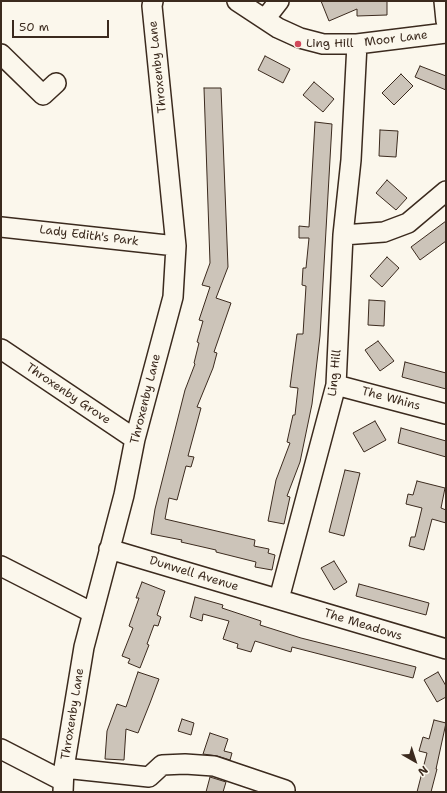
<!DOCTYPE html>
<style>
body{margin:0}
#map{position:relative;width:447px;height:793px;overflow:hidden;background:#fbf7ec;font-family:"Shantell Sans",sans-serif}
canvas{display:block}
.frame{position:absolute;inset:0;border:2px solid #3b2a1e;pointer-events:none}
.north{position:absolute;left:395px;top:741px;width:40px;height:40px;-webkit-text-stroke:3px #fbf7ec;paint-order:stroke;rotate:141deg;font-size:11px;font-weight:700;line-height:16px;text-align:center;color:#3b2a1e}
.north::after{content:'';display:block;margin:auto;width:14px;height:18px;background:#3b2a1e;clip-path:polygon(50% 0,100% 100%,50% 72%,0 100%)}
.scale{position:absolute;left:12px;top:20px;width:97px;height:18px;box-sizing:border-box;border:2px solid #3b2a1e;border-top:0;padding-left:5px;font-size:12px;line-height:14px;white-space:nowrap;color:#3b2a1e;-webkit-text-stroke:3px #fbf7ec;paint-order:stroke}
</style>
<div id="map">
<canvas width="447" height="793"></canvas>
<div class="frame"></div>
<div class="north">N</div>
<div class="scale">50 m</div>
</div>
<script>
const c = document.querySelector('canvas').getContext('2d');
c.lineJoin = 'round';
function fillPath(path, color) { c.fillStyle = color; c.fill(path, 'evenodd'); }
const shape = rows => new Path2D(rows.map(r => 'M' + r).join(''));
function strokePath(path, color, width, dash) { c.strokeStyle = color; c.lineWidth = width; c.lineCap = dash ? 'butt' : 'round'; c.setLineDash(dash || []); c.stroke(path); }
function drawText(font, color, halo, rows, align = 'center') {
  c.font = font + ' "Shantell Sans",sans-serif'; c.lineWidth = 3; c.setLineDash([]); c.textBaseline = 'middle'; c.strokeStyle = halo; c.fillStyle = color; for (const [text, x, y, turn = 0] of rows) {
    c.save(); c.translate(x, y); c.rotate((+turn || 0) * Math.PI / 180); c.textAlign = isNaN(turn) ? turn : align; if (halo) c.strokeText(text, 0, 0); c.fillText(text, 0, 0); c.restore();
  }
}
const building = shape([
 [321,1,387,1,387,15,357,16,357,9,329,21,321,1],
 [265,56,290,69,283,83,258,70,265,56],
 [420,66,446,76,446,90,415,77,420,66],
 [401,74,413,86,394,105,382,93,401,74],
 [314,82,334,99,323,112,303,95,314,82],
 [204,88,221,88,228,267,216,298,231,303,214,352,217,353,213,368,197,407,201,408,188,456,194,457,191,467,186,466,177,500,169,498,165,519,255,540,254,546,269,549,268,553,275,555,272,570,255,567,256,562,216,552,216,550,181,542,182,540,151,534,155,509,185,390,195,364,194,363,199,343,197,342,203,321,199,320,210,287,202,285,210,263,204,88],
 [315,122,332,124,320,336,312,404,300,462,287,496,290,497,284,524,268,521,276,480,290,443,287,442,293,415,295,415,298,388,290,387,297,334,303,334,306,286,302,285,303,268,306,268,309,238,299,238,299,226,309,227,315,122],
 [380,130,398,131,396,157,379,156,380,130],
 [387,180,407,198,396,210,376,193,387,180],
 [446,221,446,241,420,260,411,247,446,221],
 [387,257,399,268,382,287,370,276,387,257],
 [369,300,385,301,384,326,368,325,369,300],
 [378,341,394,361,380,371,365,350,378,341],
 [405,362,446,373,446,389,402,377,405,362],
 [375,421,386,440,364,452,353,433,375,421],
 [401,428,446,441,446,457,398,443,401,428],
 [345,470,360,473,344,536,329,532,345,470],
 [417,481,445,488,441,508,446,510,446,523,432,519,424,550,409,546,411,537,415,537,422,508,406,504,408,494,413,495,417,481],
 [334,561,347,582,334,590,321,568,334,561],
 [142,582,165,591,157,615,161,617,158,626,154,625,147,644,149,645,140,668,128,663,130,659,122,656,133,628,129,626,139,598,136,598,142,582],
 [359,584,429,603,426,615,356,596,359,584],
 [195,597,223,605,222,608,261,621,260,625,301,638,416,667,413,678,292,647,291,652,255,641,251,652,237,648,238,644,223,639,229,621,203,614,202,621,190,617,195,597],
 [138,672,159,679,150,703,138,733,126,729,124,760,105,759,107,731,117,704,126,707,138,672],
 [438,672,446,686,446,697,437,702,424,680,438,672],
 [182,719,194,723,191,735,178,731,182,719],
 [434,720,446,723,436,769,437,769,431,792,417,792,427,753,419,751,423,737,429,739,434,720],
 [210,733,228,739,224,751,232,753,230,760,217,756,203,754,210,733],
 [210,777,226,782,223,792,206,792,210,777]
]);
fillPath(building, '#ccc4b9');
strokePath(building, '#3b2a1e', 1);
const minor = shape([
 [237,1,278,28,300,38,323,44,357,44,446,33],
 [444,1,446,21],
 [265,19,279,1],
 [1,54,43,95,56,83],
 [1,227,176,246],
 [343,235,384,232,408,223,446,191],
 [1,349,135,439],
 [336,385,446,414],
 [109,549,446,649],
 [1,566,93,613],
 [279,599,336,385,343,235,351,160,357,44],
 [1,749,63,781],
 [64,768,149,777,162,765,185,764,214,766,285,790],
 [63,792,64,768,84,647,124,495,135,439,173,297,176,246,152,6,153,1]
]);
strokePath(minor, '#3b2a1e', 22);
strokePath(minor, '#fbf7ec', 19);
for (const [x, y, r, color] of [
 [298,44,4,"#d1495b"]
]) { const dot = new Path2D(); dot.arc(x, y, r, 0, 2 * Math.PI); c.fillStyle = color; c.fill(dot); strokePath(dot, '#fbf7ec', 1.5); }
drawText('12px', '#3b2a1e', '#fbf7ec', [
 ["Moor Lane",396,39,-7],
 ["Throxenby Lane",158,67,-96],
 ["Lady Edith's Park",89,236,7],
 ["Ling Hill",335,373,-84],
 ["Throxenby Grove",68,394,34],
 ["Throxenby Lane",146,399,-76],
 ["The Whins",391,399,15],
 ["Dunwell Avenue",194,574,17],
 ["The Meadows",363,625,17],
 ["Throxenby Lane",73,714,-81]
]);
drawText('12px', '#3b2a1e', '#fbf7ec', [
 ["Ling Hill",306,44]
], 'left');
</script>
